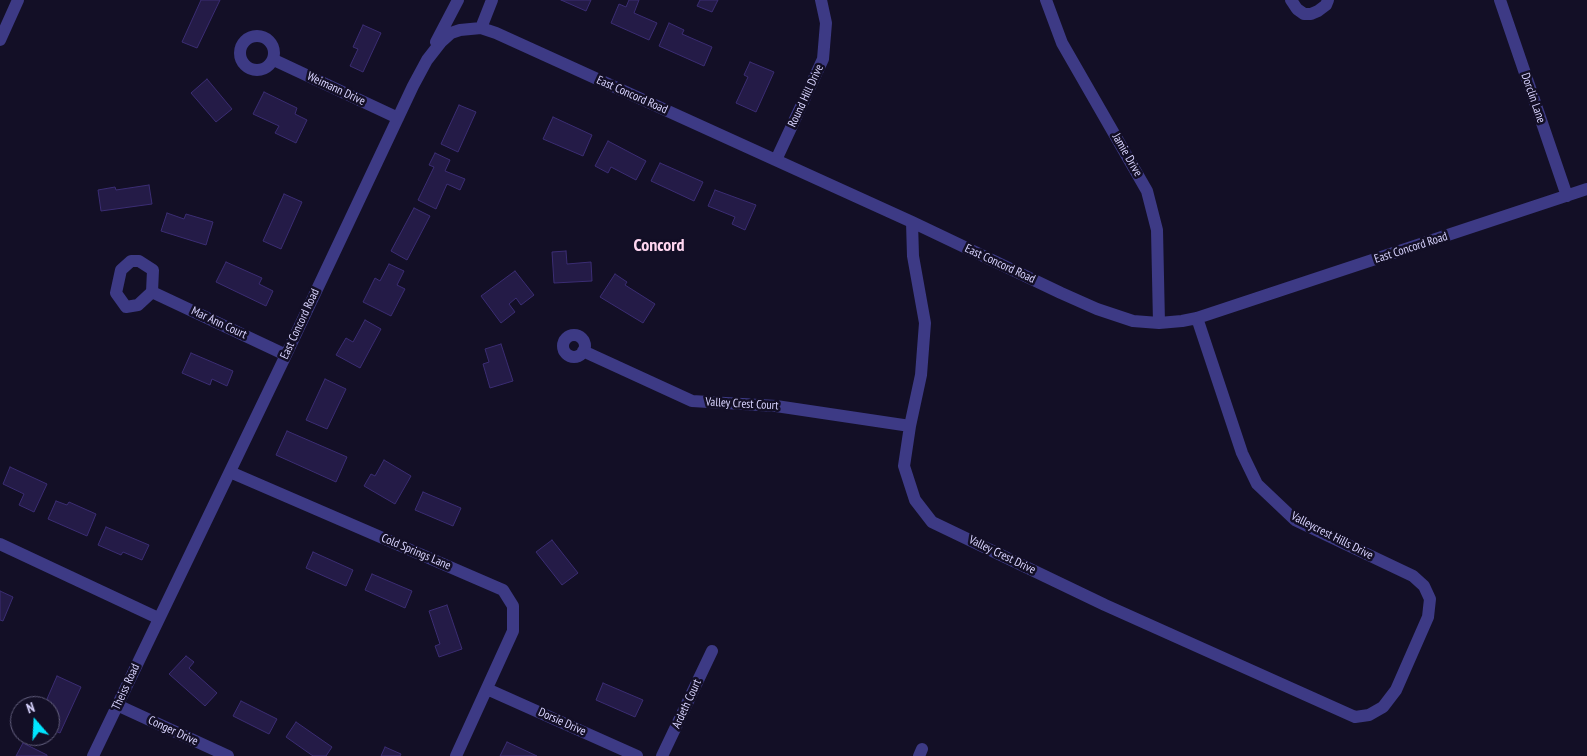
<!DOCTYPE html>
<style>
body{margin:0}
#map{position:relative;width:1587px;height:756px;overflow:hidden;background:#130f26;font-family:"PT Sans Narrow",sans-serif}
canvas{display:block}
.north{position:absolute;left:10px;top:696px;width:50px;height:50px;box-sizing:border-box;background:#130f26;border:1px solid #625e7d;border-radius:50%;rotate:341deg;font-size:14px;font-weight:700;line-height:20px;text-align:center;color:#d9d4ff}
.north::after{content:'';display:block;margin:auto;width:18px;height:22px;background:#00e5ff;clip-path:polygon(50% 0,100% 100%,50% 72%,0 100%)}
</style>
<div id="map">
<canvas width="1587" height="756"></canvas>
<div class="north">N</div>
</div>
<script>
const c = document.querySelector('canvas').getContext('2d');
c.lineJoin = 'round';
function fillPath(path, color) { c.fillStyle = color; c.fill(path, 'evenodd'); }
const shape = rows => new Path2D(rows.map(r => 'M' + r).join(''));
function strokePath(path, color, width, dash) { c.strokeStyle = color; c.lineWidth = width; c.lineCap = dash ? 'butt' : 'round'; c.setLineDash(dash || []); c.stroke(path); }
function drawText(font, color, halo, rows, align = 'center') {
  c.font = font + ' "PT Sans Narrow",sans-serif'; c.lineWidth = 5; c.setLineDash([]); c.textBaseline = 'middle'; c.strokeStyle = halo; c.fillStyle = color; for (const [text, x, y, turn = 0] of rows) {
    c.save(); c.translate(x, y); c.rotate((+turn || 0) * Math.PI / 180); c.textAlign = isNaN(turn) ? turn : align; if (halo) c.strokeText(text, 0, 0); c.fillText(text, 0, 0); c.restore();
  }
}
const building = shape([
 [201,0,220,0,197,48,182,42,201,0],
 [561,0,591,0,586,11,561,0],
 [629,0,639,0,634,13,657,23,649,40,611,23,619,4,626,7,629,0],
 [700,0,718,0,712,12,697,6,700,0],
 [669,23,684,30,682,34,712,47,704,66,659,46,669,23],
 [363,25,381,33,363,72,350,66,358,49,353,47,363,25],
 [750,62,774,72,756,112,736,103,748,77,744,75,750,62],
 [207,79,232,109,216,122,191,93,207,79],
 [264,92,297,108,295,114,307,120,296,143,275,133,279,126,253,114,264,92],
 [459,105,476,112,458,152,441,144,459,105],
 [553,117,592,135,583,156,543,139,553,117],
 [608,141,646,161,636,180,611,167,608,173,595,166,608,141],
 [435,153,450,160,445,171,465,179,460,190,447,184,436,209,418,200,434,167,429,165,435,153],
 [660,163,703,182,694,201,651,181,660,163],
 [149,185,152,204,101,211,98,190,115,187,116,190,149,185],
 [715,190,756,205,745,230,732,224,735,217,708,206,715,190],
 [284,194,302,202,281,249,263,241,284,194],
 [414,208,430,216,407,260,391,251,414,208],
 [167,213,184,219,186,214,213,222,206,245,161,231,167,213],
 [566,251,567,264,591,262,592,281,554,283,552,252,566,251],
 [226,262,262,278,259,284,273,291,266,306,216,282,226,262],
 [389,264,404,271,397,285,405,289,391,316,363,302,375,278,380,281,389,264],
 [515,271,534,295,521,305,516,298,509,304,515,312,501,323,481,296,515,271],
 [615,274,627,282,625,285,655,304,643,323,600,297,615,274],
 [365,320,381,329,360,368,336,355,346,338,353,342,365,320],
 [501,344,513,381,490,388,483,364,489,362,485,349,501,344],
 [191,353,233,371,227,386,212,379,210,385,182,373,191,353],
 [325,379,346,389,327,429,306,420,325,379],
 [287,431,347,457,336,482,276,455,287,431],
 [384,460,411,476,395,504,364,486,371,474,375,476,384,460],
 [10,467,47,484,34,512,19,505,24,494,3,484,10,467],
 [423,492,461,508,453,526,415,510,423,492],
 [56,501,67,505,69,502,96,514,87,536,48,519,56,501],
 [106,527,149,545,142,560,123,552,121,555,98,545,106,527],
 [552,540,578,573,562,585,536,552,552,540],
 [313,552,353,570,346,586,306,568,313,552],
 [372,574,412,591,405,608,365,590,372,574],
 [0,591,13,597,3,621,0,620,0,591],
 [447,605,462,649,439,657,435,646,440,644,429,611,447,605],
 [186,656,194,662,189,668,217,693,205,706,169,674,186,656],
 [57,676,81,687,60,733,50,729,50,706,44,706,57,676],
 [603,683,643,700,635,717,596,700,603,683],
 [241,701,277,719,269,734,233,716,241,701],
 [296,722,332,747,326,756,313,756,286,737,296,722],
 [507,742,537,756,500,756,507,742],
 [23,743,47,755,47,756,16,756,23,743],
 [385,747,401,754,400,756,381,756,385,747]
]);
fillPath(building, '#241b47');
strokePath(building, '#3b2d73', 1);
strokePath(shape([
 [1046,0,1062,43,1147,191,1157,230,1159,323],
 [1291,0,1297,9,1304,14,1311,14,1318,11,1326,5,1328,0],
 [1500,0,1567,196],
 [481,28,492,0],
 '240 53a17 17 0 1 1 34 0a17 17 0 1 1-34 0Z',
 [0,40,18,0],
 [436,42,458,0],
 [274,60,398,118],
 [776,160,823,59,826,23,821,0],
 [912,222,913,256,925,323,921,375,910,426,904,466,915,500,932,522,1105,605,1355,717,1369,715,1383,707,1396,690,1428,617,1430,599,1424,586,1413,576,1295,520,1257,484,1242,453,1197,318],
 [152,292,138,305,126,307,116,293,121,270,131,261,139,261,153,270,152,292,286,355],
 '563 346a11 11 0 1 1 22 0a11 11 0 1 1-22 0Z',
 [583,351,692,401,776,406,910,426],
 [230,472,503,590,513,606,513,631,456,756],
 [0,544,158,618],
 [487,689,637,756],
 [117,705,228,756],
 [93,756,286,355,413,86,427,60,441,42,451,33,460,30,481,28,496,33,912,222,1061,293,1097,309,1133,321,1159,323,1182,321,1197,318,1587,189],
 [662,756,712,651],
 [919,756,922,749]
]), '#3d3a85', 12);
drawText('12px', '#d9d4ff', '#130f26', [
 ["Weimann Drive",336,89,25],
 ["East Concord Road",632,95,24],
 ["Round Hill Drive",806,96,-65],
 ["Dorclin Lane",1533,98,71],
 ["Jamie Drive",1127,155,60],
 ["East Concord Road",1411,248,-18],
 ["East Concord Road",1000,264,25],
 ["Mar Ann Court",219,323,25],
 ["East Concord Road",300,324,-65],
 ["Valley Crest Court",742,404,3],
 ["Valleycrest Hills Drive",1332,536,27],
 ["Cold Springs Lane",416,552,23],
 ["Valley Crest Drive",1002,555,26],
 ["Theiss Road",126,687,-65],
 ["Ardeth Court",687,704,-65],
 ["Dorsie Drive",562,722,24],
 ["Conger Drive",173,731,25]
]);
drawText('bold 18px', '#ffd6f0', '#130f26', [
 ["Concord",659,246]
]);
</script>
